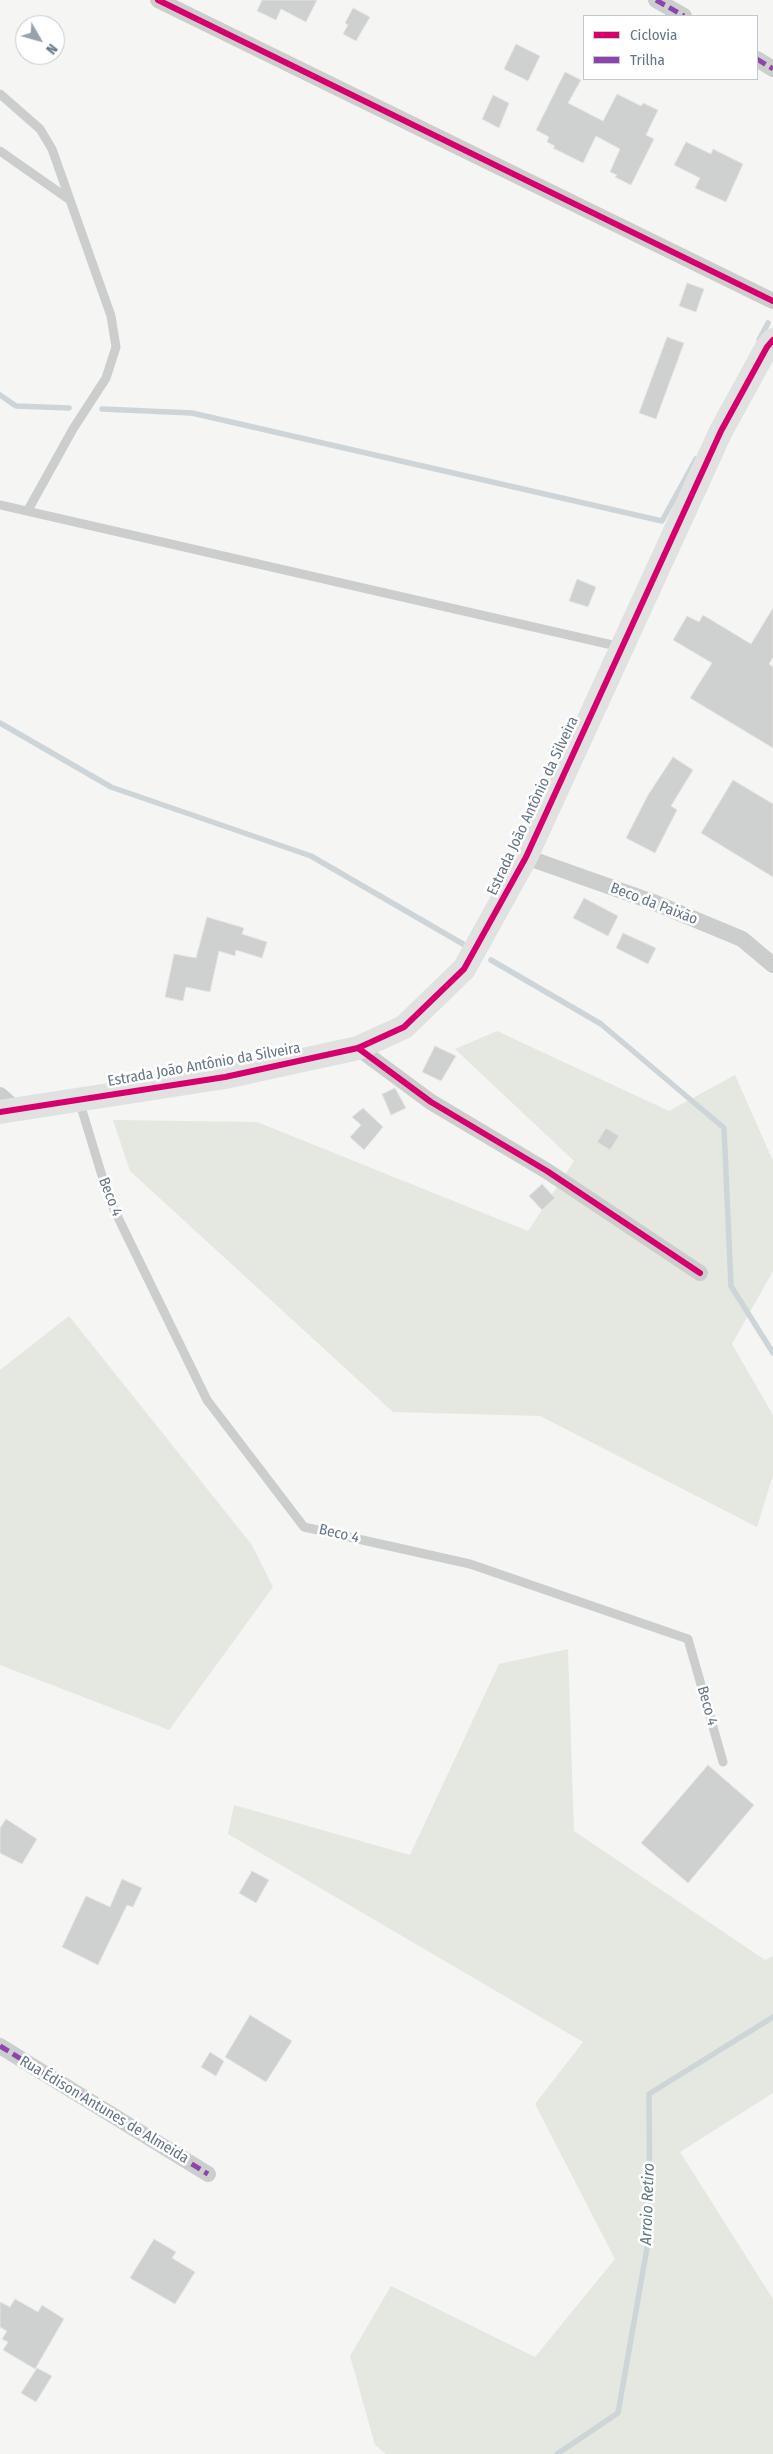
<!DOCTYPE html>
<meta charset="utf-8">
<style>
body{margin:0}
#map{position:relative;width:773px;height:2454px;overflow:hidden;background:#f5f5f3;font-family:"Fira Sans Condensed",sans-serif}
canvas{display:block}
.legend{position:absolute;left:583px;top:15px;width:175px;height:65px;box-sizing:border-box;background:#fff;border:1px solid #c1c8ce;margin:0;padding:6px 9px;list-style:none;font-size:15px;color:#647584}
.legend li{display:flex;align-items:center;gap:10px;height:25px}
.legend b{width:25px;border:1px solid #c1c8ce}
.north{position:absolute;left:15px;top:15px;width:50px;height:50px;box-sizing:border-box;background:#fff;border:1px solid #c1c8ce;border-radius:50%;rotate:128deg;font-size:14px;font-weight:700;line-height:20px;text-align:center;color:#647584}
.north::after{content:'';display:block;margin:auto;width:18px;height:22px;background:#97a2ab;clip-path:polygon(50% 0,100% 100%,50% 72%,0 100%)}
</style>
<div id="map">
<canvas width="773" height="2454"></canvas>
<ul class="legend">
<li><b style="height:6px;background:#d6006c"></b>Ciclovia</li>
<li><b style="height:6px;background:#8e44ad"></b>Trilha</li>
</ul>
<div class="north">N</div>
</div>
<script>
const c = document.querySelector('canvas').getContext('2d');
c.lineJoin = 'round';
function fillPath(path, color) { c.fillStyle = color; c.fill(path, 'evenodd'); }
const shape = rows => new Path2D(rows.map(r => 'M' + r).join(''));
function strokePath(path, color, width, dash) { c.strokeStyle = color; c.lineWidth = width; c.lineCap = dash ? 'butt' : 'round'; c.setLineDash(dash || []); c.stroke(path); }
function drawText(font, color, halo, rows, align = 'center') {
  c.font = font + ' "Fira Sans Condensed",sans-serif'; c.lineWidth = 5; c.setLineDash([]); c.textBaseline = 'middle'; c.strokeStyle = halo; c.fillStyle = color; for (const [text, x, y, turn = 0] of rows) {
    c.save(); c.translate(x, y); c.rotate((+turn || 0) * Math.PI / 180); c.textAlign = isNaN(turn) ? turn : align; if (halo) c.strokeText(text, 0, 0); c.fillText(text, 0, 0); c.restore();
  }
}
fillPath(shape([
 [497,1031,669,1111,735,1075,773,1161,773,1271,732,1344,773,1415,773,1475,757,1527,540,1416,393,1412,130,1171,113,1120,257,1122,528,1231,574,1161,455,1049],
 [69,1316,252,1545,273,1587,169,1730,0,1665,0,1370],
 [568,1649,574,1831,765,1960,773,1956,773,2093,680,2152,773,2299,773,2454,386,2454,375,2445,350,2356,391,2286,535,2357,615,2259,535,2104,583,2042,228,1834,234,1805,410,1855,499,1664]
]), '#e4e8e1');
strokePath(shape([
 [759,340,768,323],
 [0,395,16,406,69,408],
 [102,409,192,413,662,521,696,459],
 [0,723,111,787,311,856,463,944],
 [491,960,601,1024,724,1128,731,1286,773,1353],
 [557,2454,618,2413,650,2231,649,2094,773,2017]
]), '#cdd5d8', 5.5);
const building = shape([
 [262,0,317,0,306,22,281,9,276,20,257,11,262,0],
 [353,8,370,17,356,41,343,34,348,25,345,23,353,8],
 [516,44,540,56,528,81,504,69,516,44],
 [565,72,581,80,568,103,603,121,617,94,641,106,643,103,658,110,646,135,654,139,631,185,615,177,617,175,610,172,620,149,596,136,583,163,553,148,555,146,547,142,549,137,536,130,565,72],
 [493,95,509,103,499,128,482,119,493,95],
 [686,142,711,154,713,149,743,164,726,202,695,188,700,178,674,165,686,142],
 [687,283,704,289,696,312,679,306,687,283],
 [667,337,684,343,656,419,639,413,667,337],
 [577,579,596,587,588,607,569,601,577,579],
 [773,608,773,657,769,664,773,667,773,748,690,698,712,663,673,640,687,616,699,622,703,615,751,644,773,608],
 [673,757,693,770,671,806,677,810,655,853,626,838,648,795,673,757],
 [733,780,773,804,773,877,701,833,733,780],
 [584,898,618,916,608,936,573,918,584,898],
 [207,917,244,928,242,934,267,942,262,958,236,950,235,956,219,951,210,992,186,987,183,1001,165,997,174,954,196,958,207,917],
 [623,933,656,948,648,964,616,948,623,933],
 [435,1046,456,1056,441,1081,422,1072,435,1046],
 [395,1088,406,1108,391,1115,382,1094,395,1088],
 [363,1108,383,1127,364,1150,350,1137,361,1125,352,1117,363,1108],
 [606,1128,619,1136,610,1150,597,1142,606,1128],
 [542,1184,555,1198,542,1210,529,1196,542,1184],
 [708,1765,754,1805,688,1883,641,1843,708,1765],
 [6,1819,37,1839,22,1864,0,1853,0,1828,6,1819],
 [252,1871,269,1880,256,1903,239,1893,252,1871],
 [122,1879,142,1888,133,1907,127,1905,98,1965,62,1947,86,1896,110,1907,122,1879],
 [250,2015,292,2041,266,2082,225,2057,250,2015],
 [210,2052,224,2061,216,2076,201,2067,210,2052],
 [154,2239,176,2252,172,2258,195,2272,175,2304,130,2278,154,2239],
 [15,2299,38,2312,42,2305,64,2319,35,2369,3,2350,8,2342,2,2339,7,2331,0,2327,0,2302,10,2307,15,2299],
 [37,2368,52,2376,36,2402,21,2393,37,2368]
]);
fillPath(building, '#cfd0d0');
strokePath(building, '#e4e4e3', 1);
strokePath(shape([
 [0,94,40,129,52,149,111,316,116,347,106,378,73,429,28,510],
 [0,151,70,200],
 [0,505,621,647],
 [79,1100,109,1199,207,1400,304,1527,470,1564,688,1639,723,1762]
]), '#cccece', 9);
strokePath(shape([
 [158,0,773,301],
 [656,0,684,16],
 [757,59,773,69],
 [526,857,653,902,742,939,773,965],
 [358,1048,431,1102,547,1171,700,1273],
 [0,1095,17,1110],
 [0,2046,208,2174]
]), '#cccece', 16);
strokePath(shape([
 [0,1112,225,1077,358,1048,404,1027,464,969,526,857,721,431,767,347,773,340]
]), '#e0e1e1', 24);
strokePath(shape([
 [656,0,684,16],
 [757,59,773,69],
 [0,2046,208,2174]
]), '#8e44ad', 5, [10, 5]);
strokePath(shape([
 [158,0,773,301],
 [358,1048,431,1102,547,1171,700,1273],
 [0,1112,225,1077,358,1048,404,1027,464,969,526,857,721,431,767,347,773,340]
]), '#d6006c', 6);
drawText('15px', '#647584', '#fff', [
 ["Estrada João Antônio da Silveira",533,806,-65],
 ["Beco da Paixão",654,904,21],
 ["Estrada João Antônio da Silveira",204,1065,-10],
 ["Beco 4",110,1197,69],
 ["Beco 4",339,1534,13],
 ["Beco 4",707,1706,74],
 ["Rua Édison Antunes de Almeida",104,2110,31]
]);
drawText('italic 16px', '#5f7781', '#fff', [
 ["Arroio Retiro",648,2204,-88]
]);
</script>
